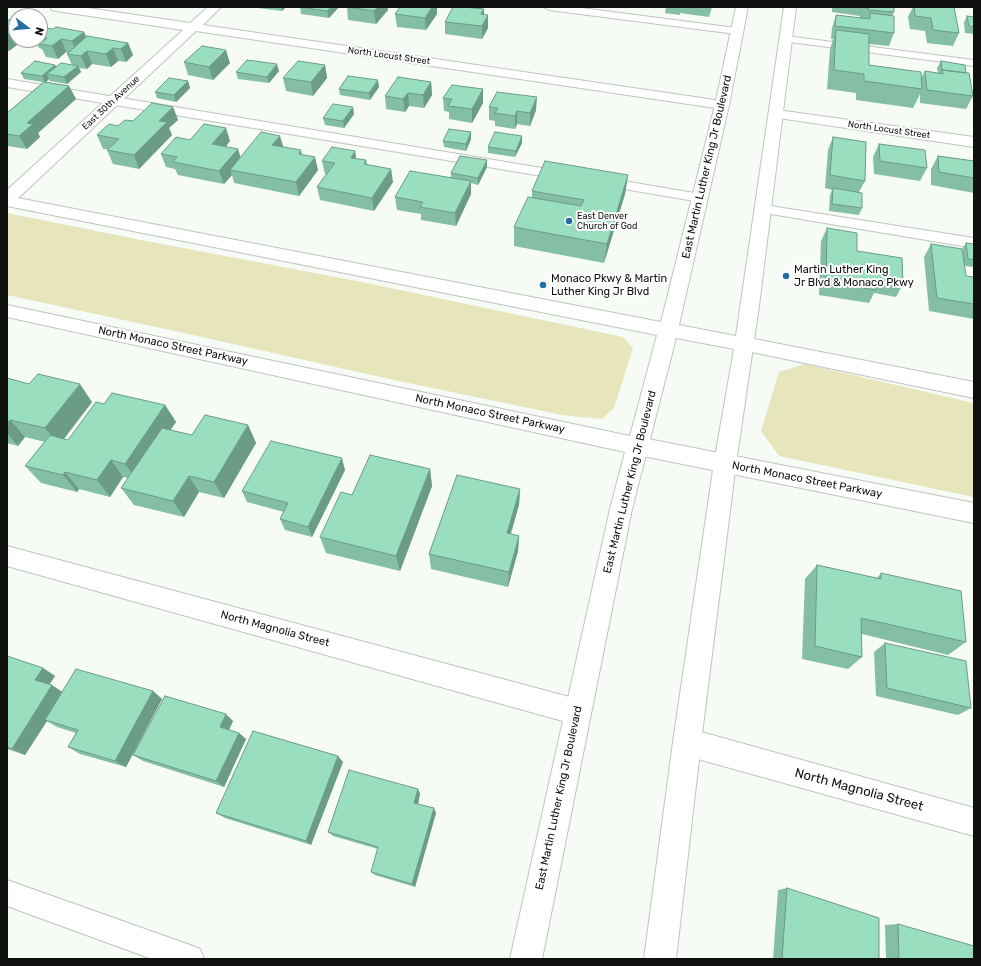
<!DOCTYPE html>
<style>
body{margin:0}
#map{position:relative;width:981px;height:966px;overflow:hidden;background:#f6fbf6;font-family:Rubik,sans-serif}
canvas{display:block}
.frame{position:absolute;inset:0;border:8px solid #0f110f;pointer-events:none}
.north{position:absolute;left:8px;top:8px;width:40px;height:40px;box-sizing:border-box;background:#fff;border:1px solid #9fa09f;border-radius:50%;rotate:106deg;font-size:11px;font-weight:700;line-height:16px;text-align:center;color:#0f110f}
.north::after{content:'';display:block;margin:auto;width:14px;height:18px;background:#256ea2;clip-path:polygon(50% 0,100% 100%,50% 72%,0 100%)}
</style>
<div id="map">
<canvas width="981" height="966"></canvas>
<div class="frame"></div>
<div class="north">N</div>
</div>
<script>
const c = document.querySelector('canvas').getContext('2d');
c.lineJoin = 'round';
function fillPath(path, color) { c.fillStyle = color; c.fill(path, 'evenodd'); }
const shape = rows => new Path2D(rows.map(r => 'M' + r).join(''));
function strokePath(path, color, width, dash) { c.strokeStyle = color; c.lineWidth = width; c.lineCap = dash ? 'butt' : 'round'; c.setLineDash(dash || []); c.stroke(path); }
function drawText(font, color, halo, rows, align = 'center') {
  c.font = font + ' Rubik,sans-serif'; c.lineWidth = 4; c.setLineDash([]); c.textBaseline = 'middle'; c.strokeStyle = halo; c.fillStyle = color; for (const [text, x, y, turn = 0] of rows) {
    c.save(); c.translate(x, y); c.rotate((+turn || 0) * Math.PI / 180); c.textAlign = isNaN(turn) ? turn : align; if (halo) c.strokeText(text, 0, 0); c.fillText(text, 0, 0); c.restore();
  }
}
fillPath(shape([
 [7,213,146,241,357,281,623,337,633,348,614,408,602,419,562,415,385,378,184,333,7,295],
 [805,364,974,403,974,497,779,456,761,431,779,372]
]), '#e7e5bc');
const service = shape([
 [544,7,574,7,736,28,742,31,736,34,549,10,544,7],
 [786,36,974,60,974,66,782,41,780,39,786,36],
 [7,79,566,172,571,173,573,176,571,179,566,180,7,87,7,79],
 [600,177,700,194,705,195,707,198,705,201,700,202,595,184,593,181,595,178,600,177],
 [764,205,974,238,974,248,759,212,757,209,759,206,764,205],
 [7,880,190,945,200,949,204,959,152,959,7,906,7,880]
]);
const minor = shape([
 [50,7,81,7,190,23,208,7,221,7,203,25,722,101,727,102,729,105,727,108,722,109,196,31,13,203,7,204,7,190,183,30,56,11,52,10,50,7],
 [777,110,974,137,974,147,772,117,770,114,772,111,777,110],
 [7,546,577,699,586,703,590,712,586,721,577,725,7,566,7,546],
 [687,728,974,808,974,836,687,756,677,752,673,742,677,732,687,728]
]);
const tertiary = shape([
 [744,337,974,382,974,398,737,349,734,344,737,339,744,337],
 [638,437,974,503,974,523,638,455,630,452,627,446,630,440,638,437]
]);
const secondary = shape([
 [736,7,748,7,729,105,679,325,736,336,784,7,796,7,759,306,736,463,701,742,676,959,644,959,673,742,714,463,734,349,676,338,632,509,542,959,510,959,610,509,625,452,7,317,7,305,630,436,657,335,7,206,7,196,661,322,715,105,736,7]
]);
strokePath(service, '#c0c4c0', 2);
strokePath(minor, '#c0c4c0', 2);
strokePath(tertiary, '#c0c4c0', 2);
strokePath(secondary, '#c0c4c0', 2);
fillPath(service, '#fff');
fillPath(minor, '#fff');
fillPath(tertiary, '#fff');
fillPath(secondary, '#fff');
fillPath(shape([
 [258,7,286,7,282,11,258,8],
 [300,7,339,7,329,18,301,14],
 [347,7,388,7,388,10,376,24,348,20],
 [400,7,437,7,437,14,426,30,397,27,395,14],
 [666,7,712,7,709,17,680,13,680,15,665,13],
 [832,7,894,7,894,12,892,16,894,33,889,46,869,44,869,65,921,78,925,71,938,73,937,68,941,61,966,73,973,96,966,109,920,103,920,94,913,108,856,100,856,93,827,89,830,49,833,39,831,39,832,28,836,15,860,18,860,16,832,12],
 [913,7,954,7,959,33,953,46,927,43,925,31,910,29,908,17],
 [484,9,484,15,488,15,488,28,482,39,445,34,445,22],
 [967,16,974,17,974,34,965,33,964,22],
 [16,18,16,40,40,40,40,22,41,22,44,28,87,37,128,43,133,55,126,62,118,61,111,67,92,64,87,69,79,68,81,72,67,84,50,81,49,79,46,82,69,86,76,99,38,133,40,137,27,149,7,146,7,113,43,82,24,79,21,73,55,65,56,66,72,65,67,54,68,53,66,52,58,59,46,57,42,49,39,48,37,43,32,47,18,44,9,51,7,51,7,21],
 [184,62,230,63,213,80,188,75],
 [325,65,327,78,313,96,286,91,283,78],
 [279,71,269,83,238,79,236,72],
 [188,81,190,88,176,102,157,98,155,92],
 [431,82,432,95,424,108,409,106,405,112,386,109,385,96],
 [379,87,370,100,340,95,339,89],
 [483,89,483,103,472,123,449,119,449,112,444,111,443,98],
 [173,107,178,120,169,128,172,135,139,169,113,164,107,150,108,149,103,149,97,135,118,126],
 [489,107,536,110,530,126,517,124,515,129,495,126,495,121,489,120],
 [354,114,344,128,325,125,323,118],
 [471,132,471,139,466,151,444,147,443,141],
 [522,136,522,143,515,157,488,153,488,147],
 [833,137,865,181,859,192,862,208,859,215,829,211,830,195,832,190,825,188,828,150],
 [230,141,226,146,241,157,283,147,302,155,318,170,299,196,234,183,232,175,224,184,178,175,175,169,166,167,161,154],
 [879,144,927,168,920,181,874,174,873,157],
 [355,151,356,159,366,160,367,164,393,182,374,211,320,200,317,187,326,174,325,174,322,161],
 [938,156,974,161,974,193,931,185,931,169],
 [487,167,478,185,471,183,471,194,456,226,421,220,421,214,397,210,395,197,451,177,451,173],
 [628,175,625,194,604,263,514,246,514,227,532,198,532,191],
 [827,228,857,251,903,284,896,297,874,293,869,303,819,295,821,241],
 [966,243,974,244,974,267,964,266,966,276,974,277,974,319,929,311,924,257,931,244,962,249],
 [7,378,92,402,64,439,68,440,104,404,165,405,176,422,170,430,192,435,248,425,256,443,224,498,199,492,184,517,134,505,121,488,128,478,123,477,110,497,79,489,77,492,41,483,25,466,45,442,25,437,18,446,7,443],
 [430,469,432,486,400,571,326,553,320,537,352,495],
 [345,470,312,537,285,530,280,519,284,512,247,502,242,491],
 [520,489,519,505,511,534,519,536,518,551,508,587,431,569,429,554],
 [817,565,877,578,881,573,966,642,948,655,862,634,862,657,848,669,802,659,805,579],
 [885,643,971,708,958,715,876,696,874,652],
 [7,656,43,668,55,676,49,685,62,692,153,691,162,699,126,767,80,754,68,747,76,733,57,727,47,721,25,755,7,749],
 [233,721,229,730,239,733,246,739,224,787,143,761,133,755],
 [343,762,311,845,225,818,216,813],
 [418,789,420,794,418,804,436,813,415,887,375,875,371,872,378,849,333,836,328,832],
 [787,888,879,959,773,959,778,890],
 [898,924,974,959,886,959,885,925]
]), '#84bfa5');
fillPath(shape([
 [282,7,286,7,282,11],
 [332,7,339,7,329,18,327,11],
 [378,7,388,7,388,10,376,24,374,11],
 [432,7,437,7,437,14,426,30,425,18],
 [484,9,484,22,481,27,481,14],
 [488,15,488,28,482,39,482,26],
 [41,22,47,35,40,37,40,23],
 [12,32,18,44,9,51,7,46,7,35],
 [84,32,90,44,77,54,72,41],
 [61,39,66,52,58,59,52,46],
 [29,40,35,40,37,43,32,47],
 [128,43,133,55,126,62,121,49],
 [113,48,118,61,111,67,106,54],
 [226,50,230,63,213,80,209,67],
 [87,51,92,64,87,69,81,56],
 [277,64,279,71,269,83,267,77],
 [55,65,59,71,47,74,49,79,45,83,42,76],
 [325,65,327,78,313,96,311,82],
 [78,66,81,72,67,84,64,77],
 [378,80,379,87,370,100,369,93],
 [188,81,190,88,176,102,174,95],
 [431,82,432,95,424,108,423,95],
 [69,86,76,99,38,133,40,137,27,149,19,136,27,123],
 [483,89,483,103,472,123,472,109],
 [408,93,409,106,405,112,403,99],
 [537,97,536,110,530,126,530,113],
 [173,107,178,120,169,128,172,135,139,169,134,155,159,121],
 [353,107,354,114,344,128,343,121],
 [517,111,517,124,515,129,515,116],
 [226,128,230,141,217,157,212,144],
 [471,132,471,139,466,151,466,144],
 [280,136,284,149,272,145],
 [522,136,522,143,515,157,516,151],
 [238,149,242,162,230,170,232,175,224,184,219,171],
 [301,150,304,164,299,154],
 [355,151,357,164,351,158],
 [315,157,318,170,299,196,296,182],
 [487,160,487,167,478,185,478,178],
 [391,169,393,182,374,211,372,198],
 [628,175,625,194,604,263,607,244],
 [471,181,471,194,456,226,455,213],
 [80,384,92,402,59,445,45,428],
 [165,405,176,422,137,480,125,464],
 [10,420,25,437,18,446,7,433,7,424],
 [248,425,256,443,224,498,214,482],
 [342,458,345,470,312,537,308,527],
 [111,460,123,477,110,497,97,480],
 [430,469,432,486,400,571,396,556],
 [65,472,79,489,77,492,63,475],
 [189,476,199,492,184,517,173,501],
 [520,489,519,505,506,548,507,533],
 [519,536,518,551,508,587,509,572],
 [43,668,55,676,47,688,35,680],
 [52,685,64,693,45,720,47,721,25,755,12,749],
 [153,691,162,699,126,767,115,761],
 [226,714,233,721,227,734,220,727],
 [239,733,246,739,224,787,216,781],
 [338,756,343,762,311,845,306,841],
 [418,789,420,794,417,808,414,803],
 [434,808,436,813,415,887,412,884]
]), '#6c9b86');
const building = shape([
 [300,7,332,7,327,11,300,7],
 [347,7,378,7,374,11,347,7],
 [400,7,432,7,425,18,395,14,400,7],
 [453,7,463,7,484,9,481,14,488,15,482,26,445,22,453,7],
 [865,7,894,7,894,12,869,10,869,9,865,8,865,7],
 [914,7,954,7,959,33,933,30,931,18,915,16,914,7],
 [870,13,894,16,894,33,835,26,836,15,870,19,870,13],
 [967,16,974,17,974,27,969,26,967,16],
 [12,18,16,18,16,32,12,32,7,35,7,21,12,18],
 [56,27,84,32,72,41,61,39,52,46,40,44,47,38,40,37,40,30,44,28,53,29,56,27],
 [836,30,869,34,869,65,921,72,922,89,864,81,864,74,834,70,836,30],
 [87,36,128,43,121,49,113,48,106,54,87,51,81,56,67,54,87,36],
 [202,46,226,50,209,67,184,62,202,46],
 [247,60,277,64,267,77,236,72,247,60],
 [35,61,55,65,42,76,21,73,35,61],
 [298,61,325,65,311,82,283,78,298,61],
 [941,61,965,65,966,73,942,70,942,71,941,61],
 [61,63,78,66,64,77,47,74,61,63],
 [942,70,969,73,973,96,927,90,925,71,943,74,942,70],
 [348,76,378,80,369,93,339,89,348,76],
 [398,77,431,82,423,95,408,93,403,99,385,96,398,77],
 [169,78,188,81,174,95,155,92,169,78],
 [44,82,69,86,27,123,33,124,19,136,7,134,7,113,44,82],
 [452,85,483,89,472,109,448,106,452,99,443,98,452,85],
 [497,92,537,97,530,113,517,111,515,116,495,113,498,108,489,107,497,92],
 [152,103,173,107,159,121,167,122,134,155,107,150,119,139,97,135,109,124,118,126,125,120,133,121,152,103],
 [333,104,353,107,343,121,323,118,333,104],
 [204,124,226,128,212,144,238,149,219,171,173,162,177,157,161,154,176,137,190,140,204,124],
 [449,129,471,132,466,144,443,141,449,129],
 [261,132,280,136,272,145,301,150,299,154,315,157,296,182,230,170,261,132],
 [495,132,522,136,516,151,488,147,495,132],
 [833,137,866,142,865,181,830,175,833,137],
 [879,144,925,150,927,168,880,161,879,144],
 [332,147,355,151,351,158,366,160,364,164,391,169,372,198,317,187,335,163,322,161,332,147],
 [460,156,487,160,478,178,451,173,460,156],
 [938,156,974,161,974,178,939,172,938,156],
 [545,161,628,175,607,244,514,227,528,197,581,206,584,200,532,191,545,161],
 [410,171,471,181,455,213,420,207,423,202,395,197,410,171],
 [833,188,862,193,862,208,832,204,833,188],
 [827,228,857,233,857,251,902,258,903,284,875,279,876,290,826,282,827,228],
 [966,243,974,244,974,260,968,259,966,243],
 [931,244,962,249,966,276,974,277,974,304,937,298,931,244],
 [38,374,80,384,45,428,10,420,7,424,7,378,29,384,38,374],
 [112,393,165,405,125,464,111,460,97,480,65,472,63,475,25,466,50,435,68,440,96,402,104,404,112,393],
 [205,415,248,425,214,482,189,476,173,501,121,488,162,428,192,435,205,415],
 [271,441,342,458,308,527,280,519,288,503,242,491,271,441],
 [370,455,430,469,396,556,320,537,341,492,352,495,370,455],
 [457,475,520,489,507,533,519,536,509,572,429,554,457,475],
 [817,565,881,579,881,573,961,591,966,642,861,618,862,657,815,646,817,565],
 [885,643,966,661,971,708,887,688,885,643],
 [7,656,43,668,35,680,52,685,12,749,7,747,7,656],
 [76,669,153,691,115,761,68,747,78,730,45,720,76,669],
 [165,696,226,714,220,727,239,733,216,781,133,755,165,696],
 [253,731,338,756,306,841,216,813,253,731],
 [349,770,418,789,414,803,434,808,412,884,371,872,378,847,328,832,349,770],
 [787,888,879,918,879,959,782,959,787,888],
 [898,924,974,946,974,959,899,959,898,924]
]);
fillPath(building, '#9adec0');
strokePath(building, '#6c9b86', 1);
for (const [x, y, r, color] of [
 [569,221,4,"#256ea2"],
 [786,276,4,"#256ea2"],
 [543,285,4,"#256ea2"]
]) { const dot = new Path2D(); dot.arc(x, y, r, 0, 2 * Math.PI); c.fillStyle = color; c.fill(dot); strokePath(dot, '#fff', 1.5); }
drawText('9px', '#0f110f', '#fff', [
 ["North Locust Street",389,56,8],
 ["East 30th Avenue",111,103,-43],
 ["North Locust Street",889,130,8]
]);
drawText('9px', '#0f110f', '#fff', [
 ["East Denver",577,216],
 ["Church of God",577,226]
], 'left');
drawText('11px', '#0f110f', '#fff', [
 ["East Martin Luther King Jr Boulevard",707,167,-77],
 ["North Monaco Street Parkway",173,346,12],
 ["North Monaco Street Parkway",490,414,12],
 ["North Monaco Street Parkway",807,480,11],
 ["East Martin Luther King Jr Boulevard",630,482,-76],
 ["North Magnolia Street",275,629,15],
 ["East Martin Luther King Jr Boulevard",559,798,-78]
]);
drawText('11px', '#0f110f', '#fff', [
 ["Martin Luther King",794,270],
 ["Jr Blvd & Monaco Pkwy",794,283],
 ["Monaco Pkwy & Martin",551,279],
 ["Luther King Jr Blvd",551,292]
], 'left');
drawText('13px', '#0f110f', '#fff', [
 ["North Magnolia Street",859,790,15]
]);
</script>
